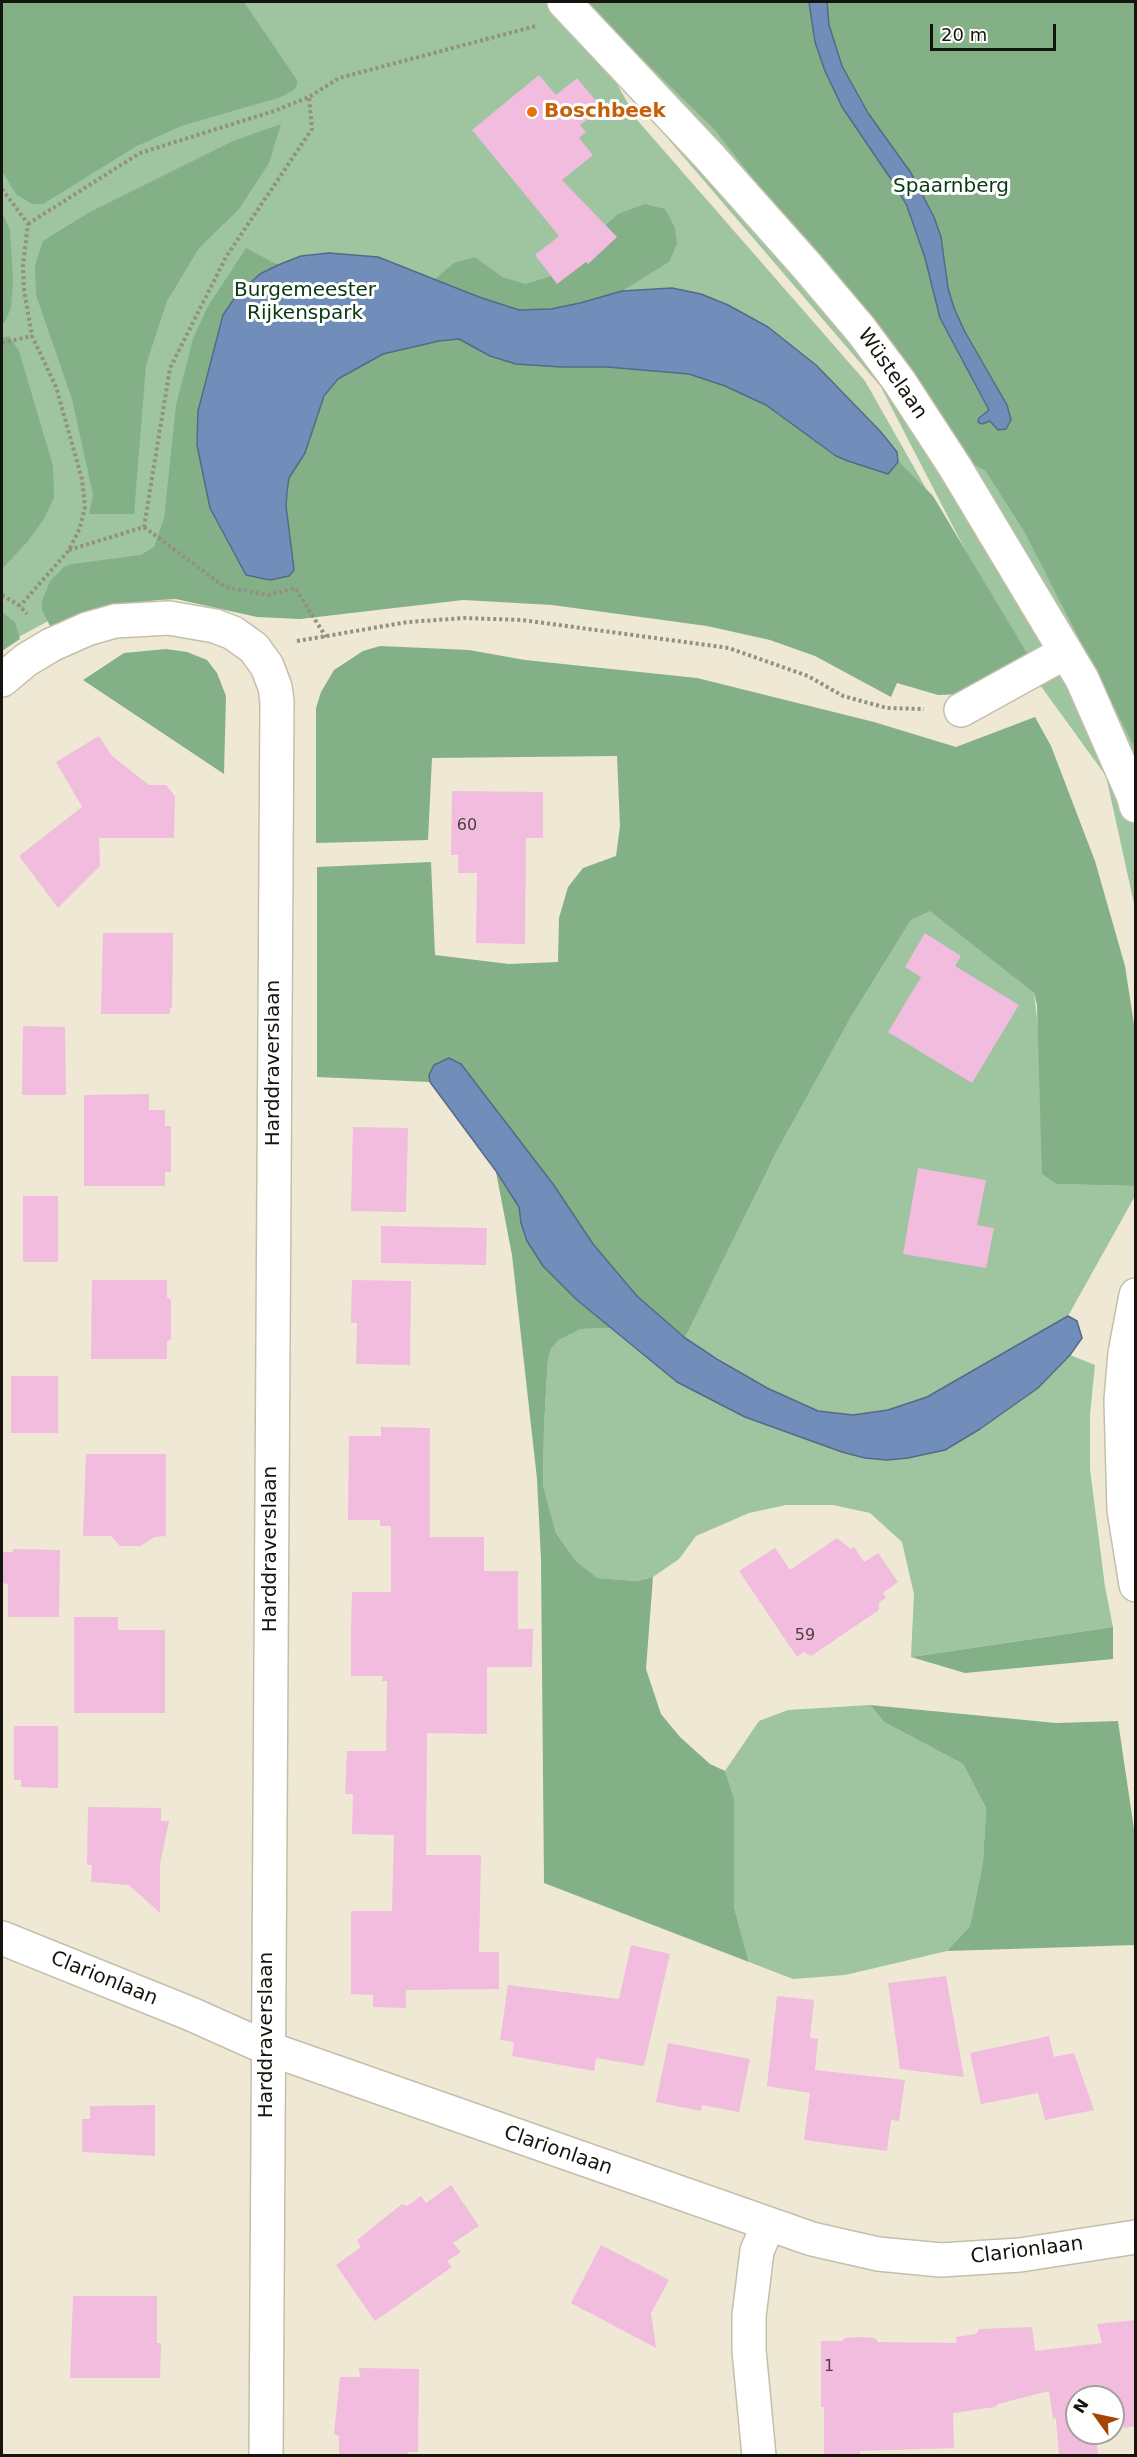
<!DOCTYPE html>
<meta charset="utf-8">
<style>
body{margin:0}
#map{position:relative;width:1137px;height:2457px;overflow:hidden;background:#eee8d4;font-family:"DejaVu Sans",sans-serif}
canvas{display:block}
.frame{position:absolute;inset:0;border:3px solid #16140d;pointer-events:none}
.north{position:absolute;left:1065px;top:2385px;width:60px;height:60px;box-sizing:border-box;background:#fff;border:2px solid #a2a19e;border-radius:50%;rotate:303deg;font-size:16px;font-weight:700;line-height:24px;text-align:center;color:#16140d}
.north::after{content:'';display:block;margin:auto;width:21px;height:27px;background:#a64403;clip-path:polygon(50% 0,100% 100%,50% 72%,0 100%)}
.scale{position:absolute;left:930px;top:24px;width:126px;height:27px;box-sizing:border-box;border:3px solid #16140d;border-top:0;padding-left:8px;font-size:18px;line-height:21px;white-space:nowrap;color:#16140d;-webkit-text-stroke:4px #fff;paint-order:stroke}
</style>
<div id="map">
<canvas width="1137" height="2457"></canvas>
<div class="frame"></div>
<div class="north">N</div>
<div class="scale">20 m</div>
</div>
<script>
const c = document.querySelector('canvas').getContext('2d');
c.lineJoin = 'round';
function fillPath(path, color) { c.fillStyle = color; c.fill(path, 'evenodd'); }
const shape = rows => new Path2D(rows.map(r => 'M' + r).join(''));
function strokePath(path, color, width, dash) { c.strokeStyle = color; c.lineWidth = width; c.lineCap = dash ? 'butt' : 'round'; c.setLineDash(dash || []); c.stroke(path); }
function drawText(font, color, halo, rows, align = 'center') {
  c.font = font + ' "DejaVu Sans",sans-serif'; c.lineWidth = 6; c.setLineDash([]); c.textBaseline = 'middle'; c.strokeStyle = halo; c.fillStyle = color; for (const [text, x, y, turn = 0] of rows) {
    c.save(); c.translate(x, y); c.rotate((+turn || 0) * Math.PI / 180); c.textAlign = isNaN(turn) ? turn : align; if (halo) c.strokeText(text, 0, 0); c.fillText(text, 0, 0); c.restore();
  }
}
fillPath(shape([
 [2,2,1135,2,1135,908,1106,776,1019,656,801,639,558,599,190,593,87,600,2,646],
 [609,70,881,387,1008,633,865,381,638,121],
 [931,910,1034,993,1057,1184,1135,1186,1135,1196,1068,1316,927,1397,888,1410,853,1415,818,1411,767,1388,685,1338,777,1151,851,1017,911,920],
 [612,1328,677,1382,745,1417,842,1452,887,1460,908,1458,945,1450,980,1429,1038,1388,1070,1355,1095,1365,1090,1414,1090,1469,1105,1587,1113,1627,911,1657,914,1594,902,1542,870,1513,833,1505,786,1505,749,1513,696,1536,679,1559,653,1577,637,1581,596,1578,576,1561,556,1533,543,1485,544,1426,548,1359,551,1349,559,1340,581,1329],
 [870,1705,884,1722,963,1764,986,1808,983,1862,970,1926,947,1951,845,1975,793,1979,749,1962,734,1907,734,1798,725,1771,759,1721,788,1710]
]), '#9ec4a0');
fillPath(shape([
 [2,2,244,2,297,80,297,85,294,90,281,97,181,126,135,147,43,204,32,204,16,194,2,171],
 [584,2,809,2,815,42,825,71,842,107,895,185,907,206,925,258,940,318,989,410,986,423,991,421,998,430,1006,429,1010,424,1007,405,965,332,954,308,948,288,941,237,934,217,911,173,868,113,842,66,829,25,827,2,1135,2,1135,748,1024,531,985,470,960,458,866,323,715,130],
 [281,124,269,163,239,209,199,248,167,301,146,365,134,514,89,514,93,495,72,399,36,295,35,266,43,241,88,213,233,141],
 [645,204,665,209,675,228,677,244,669,262,622,291,580,303,551,309,519,310,479,297,435,279,454,263,475,257,502,277,525,284,549,277,618,214],
 [2,212,10,230,13,281,11,307,6,320,2,325],
 [246,248,278,265,260,274,236,295,223,315,198,411,197,445,210,509,246,575,294,570,286,506,289,478,305,453,321,402,338,379,383,354,410,346,459,339,490,356,561,367,607,367,689,374,725,386,766,405,836,456,848,461,888,474,898,461,933,496,1028,655,963,694,938,695,897,683,891,697,815,656,770,640,707,626,552,605,463,600,300,619,257,617,176,599,159,600,110,605,50,626,42,610,42,601,50,581,64,567,72,564,141,555,154,547,164,519,176,405,193,339,207,308],
 [9,336,19,351,53,466,54,498,44,519,28,541,2,569,2,338],
 [2,612,15,622,20,639,2,651],
 [380,646,469,650,525,660,697,678,874,722,956,747,1035,717,1051,746,1095,861,1125,966,1135,1031,1135,1186,1057,1184,1042,1174,1037,1005,1034,993,930,911,911,920,851,1017,777,1151,685,1338,637,1296,593,1244,553,1184,443,1060,434,1065,429,1075,430,1082,317,1077,317,867,431,862,435,955,509,964,558,962,559,918,568,887,583,868,616,856,620,826,617,756,432,758,428,840,316,843,316,708,321,692,334,670,363,651],
 [166,649,187,652,207,660,217,673,226,696,224,774,83,680,124,653],
 [496,1172,519,1207,521,1223,577,1300,612,1328,581,1329,559,1340,551,1349,548,1359,544,1426,543,1485,556,1533,576,1561,597,1578,637,1581,653,1577,646,1669,661,1714,680,1737,710,1764,725,1771,734,1798,734,1907,749,1962,544,1883,541,1559,537,1479,512,1255],
 [1113,1627,1113,1659,965,1673,911,1657],
 [870,1705,1056,1723,1118,1721,1135,1836,1135,1945,947,1951,970,1926,983,1862,986,1808,963,1764,884,1722]
]), '#84b087');
const water = shape([
 [809,2,827,2,829,25,842,66,868,113,911,173,934,217,941,237,948,288,954,308,965,332,1007,405,1011,420,1006,429,998,430,990,421,982,424,978,422,979,418,989,410,940,318,925,258,907,206,895,185,842,107,825,71,815,42,809,2],
 [329,253,378,257,479,297,519,310,551,309,580,303,622,291,672,288,701,294,728,305,768,327,816,365,880,431,897,452,898,462,888,474,848,461,836,456,766,405,725,386,689,374,607,367,561,367,516,364,490,356,459,339,439,341,383,354,338,379,324,396,305,453,289,478,287,492,286,506,294,570,289,576,270,580,246,575,210,508,197,445,198,411,223,315,236,296,260,274,278,265,301,256,329,253],
 [449,1058,461,1064,553,1184,593,1244,637,1296,685,1338,717,1359,767,1388,818,1411,853,1415,888,1410,927,1397,1068,1316,1077,1321,1082,1338,1070,1355,1038,1388,980,1429,945,1450,908,1458,887,1460,865,1458,842,1452,745,1417,677,1382,577,1300,543,1266,527,1241,521,1223,519,1207,496,1171,430,1082,429,1075,434,1065,449,1058]
]);
fillPath(water, '#718ebb');
strokePath(water, '#566987', 1.5);
fillPath(shape([
 [539,75,556,95,577,78,602,108,580,125,586,132,579,138,593,155,562,180,617,237,588,264,586,262,557,284,535,255,559,236,472,130],
 [99,736,112,756,149,785,166,785,175,796,174,838,99,838,100,866,58,908,19,856,82,807,56,762],
 [452,791,543,792,543,838,526,838,525,944,476,943,477,873,458,873,458,855,451,855],
 [103,933,173,933,172,1007,170,1008,170,1014,101,1014],
 [925,933,961,956,955,966,1019,1005,972,1083,888,1032,921,977,905,967],
 [23,1026,65,1027,66,1095,22,1095],
 [149,1094,149,1110,165,1110,165,1126,171,1126,171,1172,165,1172,165,1186,84,1186,84,1095],
 [353,1127,408,1128,406,1212,351,1211],
 [918,1168,986,1180,977,1225,994,1228,986,1268,903,1254],
 [23,1196,58,1196,58,1262,23,1262],
 [381,1226,487,1228,486,1265,381,1263],
 [92,1280,167,1280,167,1297,171,1300,171,1339,167,1342,167,1359,91,1359],
 [352,1280,411,1281,410,1365,356,1364,357,1323,351,1323],
 [11,1376,58,1376,58,1433,11,1433],
 [381,1427,430,1428,430,1537,484,1537,484,1571,518,1571,518,1629,533,1629,532,1667,487,1667,487,1734,427,1733,426,1855,481,1855,479,1952,499,1952,499,1989,406,1990,406,2008,373,2007,373,1995,351,1994,351,1911,392,1911,394,1835,352,1834,353,1794,345,1794,347,1751,386,1751,387,1681,382,1681,383,1676,351,1676,351,1631,352,1592,391,1592,391,1526,380,1526,380,1520,348,1520,349,1436,381,1436],
 [86,1454,166,1454,166,1536,155,1537,140,1546,120,1546,111,1536,83,1536],
 [837,1538,851,1549,854,1547,864,1562,878,1553,898,1582,883,1593,886,1598,879,1602,879,1610,811,1656,804,1652,797,1657,739,1571,775,1548,790,1570],
 [13,1549,60,1550,59,1617,8,1617,8,1584,2,1583,2,1552,13,1552],
 [74,1617,118,1617,118,1630,165,1630,165,1713,74,1713],
 [14,1726,58,1726,58,1788,21,1787,21,1780,14,1780],
 [88,1807,161,1808,161,1821,169,1821,160,1864,160,1913,129,1885,91,1882,92,1865,87,1865],
 [631,1945,670,1954,644,2066,596,2058,594,2071,512,2056,514,2042,500,2040,508,1985,619,1999],
 [946,1976,964,2077,900,2069,888,1983],
 [777,1996,814,2000,810,2038,818,2039,815,2070,905,2080,899,2121,891,2120,887,2151,804,2140,810,2093,767,2086],
 [1049,2036,1054,2057,1074,2053,1094,2110,1045,2120,1038,2093,981,2104,970,2053],
 [668,2043,750,2059,739,2112,702,2105,701,2111,656,2102],
 [155,2105,155,2156,82,2152,82,2119,90,2119,90,2106],
 [451,2185,479,2226,453,2243,461,2252,447,2261,452,2267,375,2321,336,2265,361,2247,357,2240,402,2204,407,2206,421,2196,426,2203],
 [601,2245,669,2280,651,2313,656,2348,571,2303],
 [73,2296,157,2296,157,2343,161,2343,160,2378,70,2378],
 [1136,2320,1136,2426,1124,2428,1117,2399,1113,2400,1113,2397,1077,2397,1077,2433,1096,2433,1098,2456,1059,2456,1056,2418,1053,2419,1049,2391,998,2404,995,2407,953,2413,954,2448,860,2451,860,2455,824,2455,824,2407,821,2407,821,2341,842,2341,845,2338,859,2337,875,2338,878,2342,957,2343,956,2337,976,2334,979,2329,1032,2327,1035,2351,1102,2343,1097,2324],
 [359,2368,419,2369,418,2452,408,2452,408,2455,339,2454,339,2436,334,2434,340,2377,360,2377]
]), '#f1bcde');
const minor = shape([
 [564,2,709,156,806,265,861,330,899,381,955,467,1082,679,1133,795,1136,806],
 [2,680,26,660,51,645,87,629,115,621,169,618,215,626,233,633,254,648,267,666,275,687,277,702,266,2456],
 [961,710,1066,652],
 [1136,1295,1125,1353,1121,1400,1124,1510,1136,1585],
 [2,1938,191,2014,267,2048,812,2239,878,2254,941,2260,1020,2255,1136,2237],
 [759,2456,749,2350,749,2316,757,2251,768,2225]
]);
strokePath(minor, '#c4bfab', 36);
strokePath(shape([
 [2,189,28,224,23,265,24,290,32,336,56,387,82,479,85,507,80,528,69,550,20,606],
 [28,224,140,153,274,111,309,97,339,78,536,26],
 [2,343,32,336],
 [144,527,225,587,268,595,295,588,326,637],
 [69,550,144,527,170,368,226,257,312,129,309,97],
 [2,595,20,606,27,614],
 [297,641,408,622,465,618,522,620,729,648,808,676,843,696,887,708,924,709]
]), '#949081', 4, [3, 3]);
strokePath(minor, '#fff', 33);
for (const [x, y, r, color] of [
 [532,112,6,"#e8710a"]
]) { const dot = new Path2D(); dot.arc(x, y, r, 0, 2 * Math.PI); c.fillStyle = color; c.fill(dot); strokePath(dot, '#fff', 2); }
drawText('16px', '#4d3e41', null, [
 ["60",467,826],
 ["59",805,1636],
 ["1",829,2367]
]);
drawText('bold 20px', '#c56008', '#fff', [
 ["Boschbeek",544,112]
], 'left');
drawText('20px', '#073912', '#fff', [
 ["Spaarnberg",951,187],
 ["Burgemeester",305,291],
 ["Rijkenspark",305,314]
]);
drawText('20px', '#16140d', '#fff', [
 ["Wüstelaan",892,374,55],
 ["Harddraverslaan",274,1063,-90],
 ["Harddraverslaan",271,1549,-90],
 ["Clarionlaan",104,1979,22],
 ["Harddraverslaan",267,2035,-90],
 ["Clarionlaan",558,2151,19],
 ["Clarionlaan",1027,2251,-7]
]);
</script>
